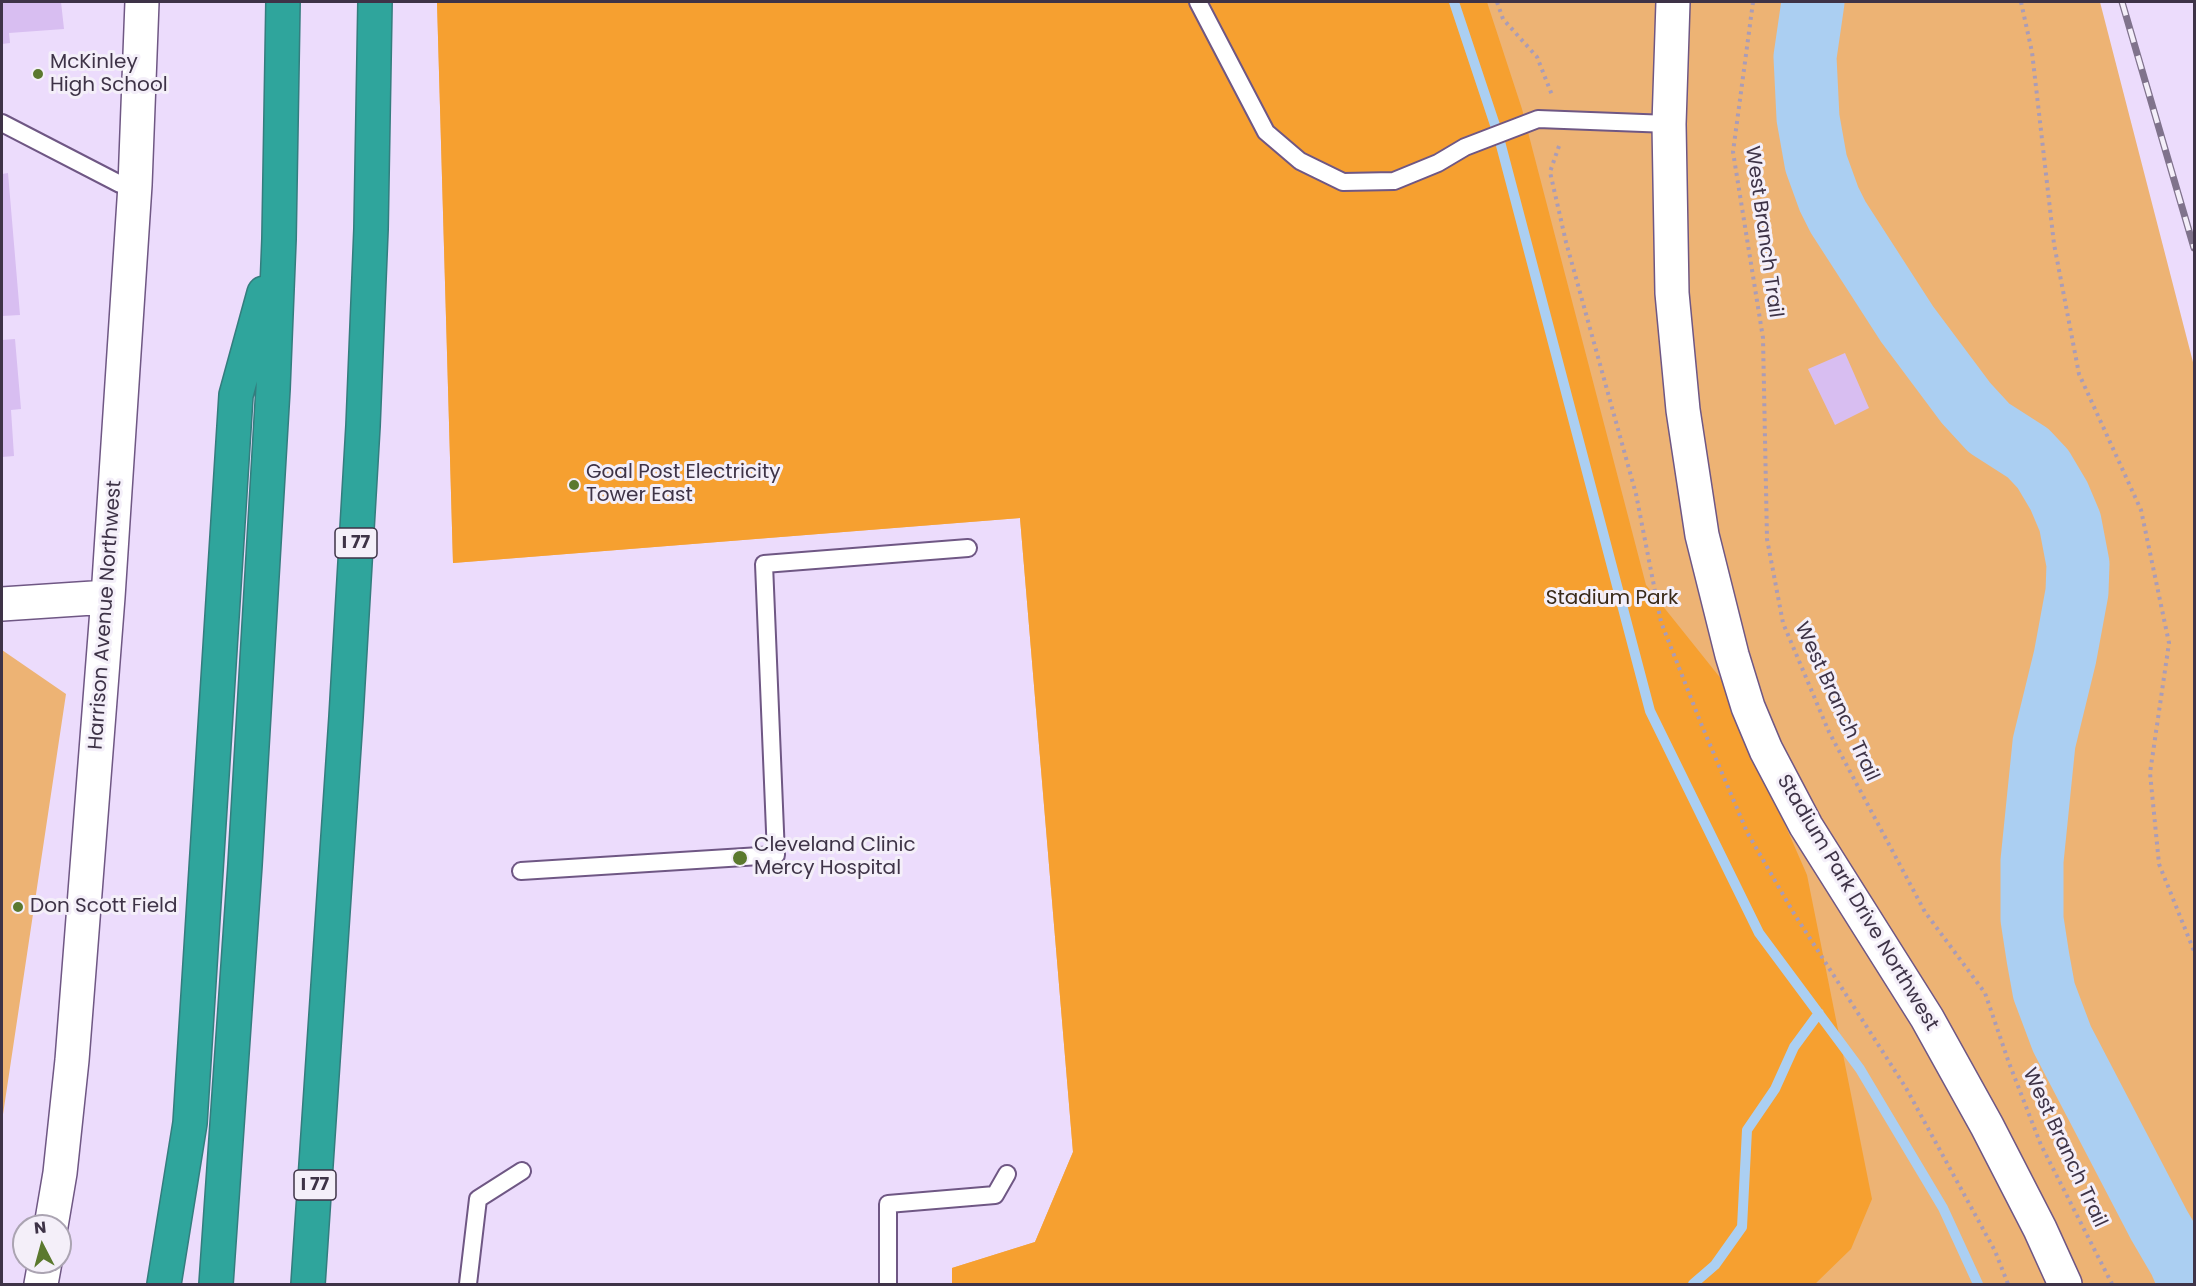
<!DOCTYPE html>
<style>
body{margin:0}
#map{position:relative;width:2196px;height:1286px;overflow:hidden;background:#ecdcfc;font-family:Poppins,sans-serif}
canvas{display:block}
.frame{position:absolute;inset:0;border:3px solid #3e3347;pointer-events:none}
.north{position:absolute;left:12px;top:1214px;width:60px;height:60px;box-sizing:border-box;background:#f4eff9;border:2px solid #aba4b2;border-radius:50%;rotate:354deg;font-size:16px;font-weight:700;line-height:24px;text-align:center;color:#3e3347}
.north::after{content:'';display:block;margin:auto;width:21px;height:27px;background:#5b792e;clip-path:polygon(50% 0,100% 100%,50% 72%,0 100%)}
</style>
<div id="map">
<canvas width="2196" height="1286"></canvas>
<div class="frame"></div>
<div class="north">N</div>
</div>
<script>
const c = document.querySelector('canvas').getContext('2d');
c.lineJoin = 'round';
function fillPath(path, color) { c.fillStyle = color; c.fill(path, 'evenodd'); }
const shape = rows => new Path2D(rows.map(r => 'M' + r).join(''));
function strokePath(path, color, width, dash) { c.strokeStyle = color; c.lineWidth = width; c.lineCap = dash ? 'butt' : 'round'; c.setLineDash(dash || []); c.stroke(path); }
function drawText(font, color, halo, rows, align = 'center') {
  c.font = font + ' Poppins,sans-serif'; c.lineWidth = 6; c.setLineDash([]); c.textBaseline = 'middle'; c.strokeStyle = halo; c.fillStyle = color; for (const [text, x, y, turn = 0] of rows) {
    c.save(); c.translate(x, y); c.rotate((+turn || 0) * Math.PI / 180); c.textAlign = isNaN(turn) ? turn : align; if (halo) c.strokeText(text, 0, 0); c.fillText(text, 0, 0); c.restore();
  }
}
fillPath(shape([
 [437,2,2100,2,2194,366,2194,1284,952,1284,952,1268,1035,1242,1073,1152,1020,518,453,563],
 [2,650,66,694,2,1121]
]), '#edb374');
fillPath(shape([
 [437,2,1487,2,1522,109,1646,585,1722,680,1807,875,1872,1199,1851,1249,1815,1284,952,1284,952,1268,1035,1242,1073,1152,1020,518,453,563]
]), '#f6a030');
strokePath(shape([
 [1454,2,1498,134,1650,711,1759,933,1860,1069,1943,1208,1978,1284],
 [1693,1284,1715,1265,1742,1227,1747,1130,1775,1089,1794,1047,1819,1013]
]), '#abcff2', 10);
strokePath(shape([
 [1813,2,1805,57,1808,118,1816,163,1829,199,1838,217,1907,324,1966,403,1989,428,2028,453,2043,469,2059,496,2070,522,2078,564,2077,592,2065,657,2044,743,2032,861,2032,919,2038,958,2044,991,2062,1039,2159,1225,2180,1261,2190,1284]
]), '#abcff2', 63);
fillPath(shape([
 [2,2,61,2,64,29,9,33,10,43,2,44],
 [8,173,20,315,2,316,2,174],
 [15,339,21,409,11,410,14,456,2,457,2,340],
 [1845,353,1869,408,1835,425,1808,369]
]), '#d8bef1');
const lane = shape([
 [1198,2,1266,132,1300,161,1343,182,1394,181,1438,163,1465,147,1538,119,1669,124],
 [2,123,120,184,135,185],
 [521,871,776,855,764,564,968,548],
 [468,1284,478,1199,522,1171],
 [888,1284,888,1204,995,1195,1007,1174]
]);
const street = shape([
 [1673,2,1669,124,1672,293,1683,410,1702,535,1732,655,1748,707,1766,750,1806,826,1927,1018,1987,1126,2040,1229,2065,1284],
 [2,604,108,597],
 [51,1226,60,1173,72,1060,108,597,135,185,142,2],
 [41,1284,45,1262]
]);
const highway = shape([
 [164,1284,190,1123,236,395,264,293],
 [216,1284,245,865,273,389,279,239,283,2],
 [308,1284,346,717,363,426,371,229,375,2]
]);
strokePath(lane, '#6f5784', 20);
strokePath(street, '#6f5784', 36);
strokePath(highway, '#347d7e', 36);
strokePath(shape([
 [1497,2,1503,19,1537,57,1552,95],
 [1753,2,1733,152,1763,338,1767,539,1783,623,1829,732,1925,912,1985,993,2009,1063,2041,1145,2112,1284],
 [2021,2,2032,52,2054,244,2079,374,2141,510,2169,643,2150,773,2159,864,2194,951],
 [1559,146,1550,172,1566,242,1636,494,1661,622,1702,726,1747,832,1793,912,1906,1088,1995,1251,2008,1284]
]), '#aa9cb7', 4, [3, 4.5]);
strokePath(lane, '#fff', 16);
strokePath(street, '#fff', 33);
strokePath(highway, '#2fa59c', 33);
const rail = shape([
 [2122,2,2194,248]
]);
strokePath(rail, '#80738c', 7);
strokePath(rail, '#f4eff9', 4.5, [14]);
for (const [x, y, r, color] of [
 [38,74,6,"#5b792e"],
 [574,485,6,"#5b792e"],
 [740,858,8,"#5b792e"],
 [18,907,6,"#5b792e"]
]) { const dot = new Path2D(); dot.arc(x, y, r, 0, 2 * Math.PI); c.fillStyle = color; c.fill(dot); strokePath(dot, '#f4eff9', 2); }
for (const [x, y, w] of [
 [356,543,42],
 [315,1185,42]
]) { const box = new Path2D(); box.roundRect(x - w / 2, y - 15, w, 30, 4.5); c.fillStyle = '#f4eff9'; c.fill(box); strokePath(box, '#3e3347', 1.5); }
drawText('bold 18px', '#3e3347', null, [
 ["I 77",356,543],
 ["I 77",315,1185]
]);
drawText('20px', '#3e3347', '#f4eff9', [
 ["McKinley",50,63],
 ["High School",50,86],
 ["Goal Post Electricity",586,473],
 ["Tower East",586,496],
 ["Cleveland Clinic",754,846],
 ["Mercy Hospital",754,869],
 ["Don Scott Field",30,907]
], 'left');
drawText('20px', '#3e3347', '#f4eff9', [
 ["West Branch Trail",1763,232,82],
 ["Harrison Avenue Northwest",106,615,-86],
 ["West Branch Trail",1836,702,65],
 ["Stadium Park Drive Northwest",1857,903,59],
 ["West Branch Trail",2064,1148,65]
]);
drawText('20px', '#3a2a19', '#f4eff9', [
 ["Stadium Park",1612,599]
]);
</script>
